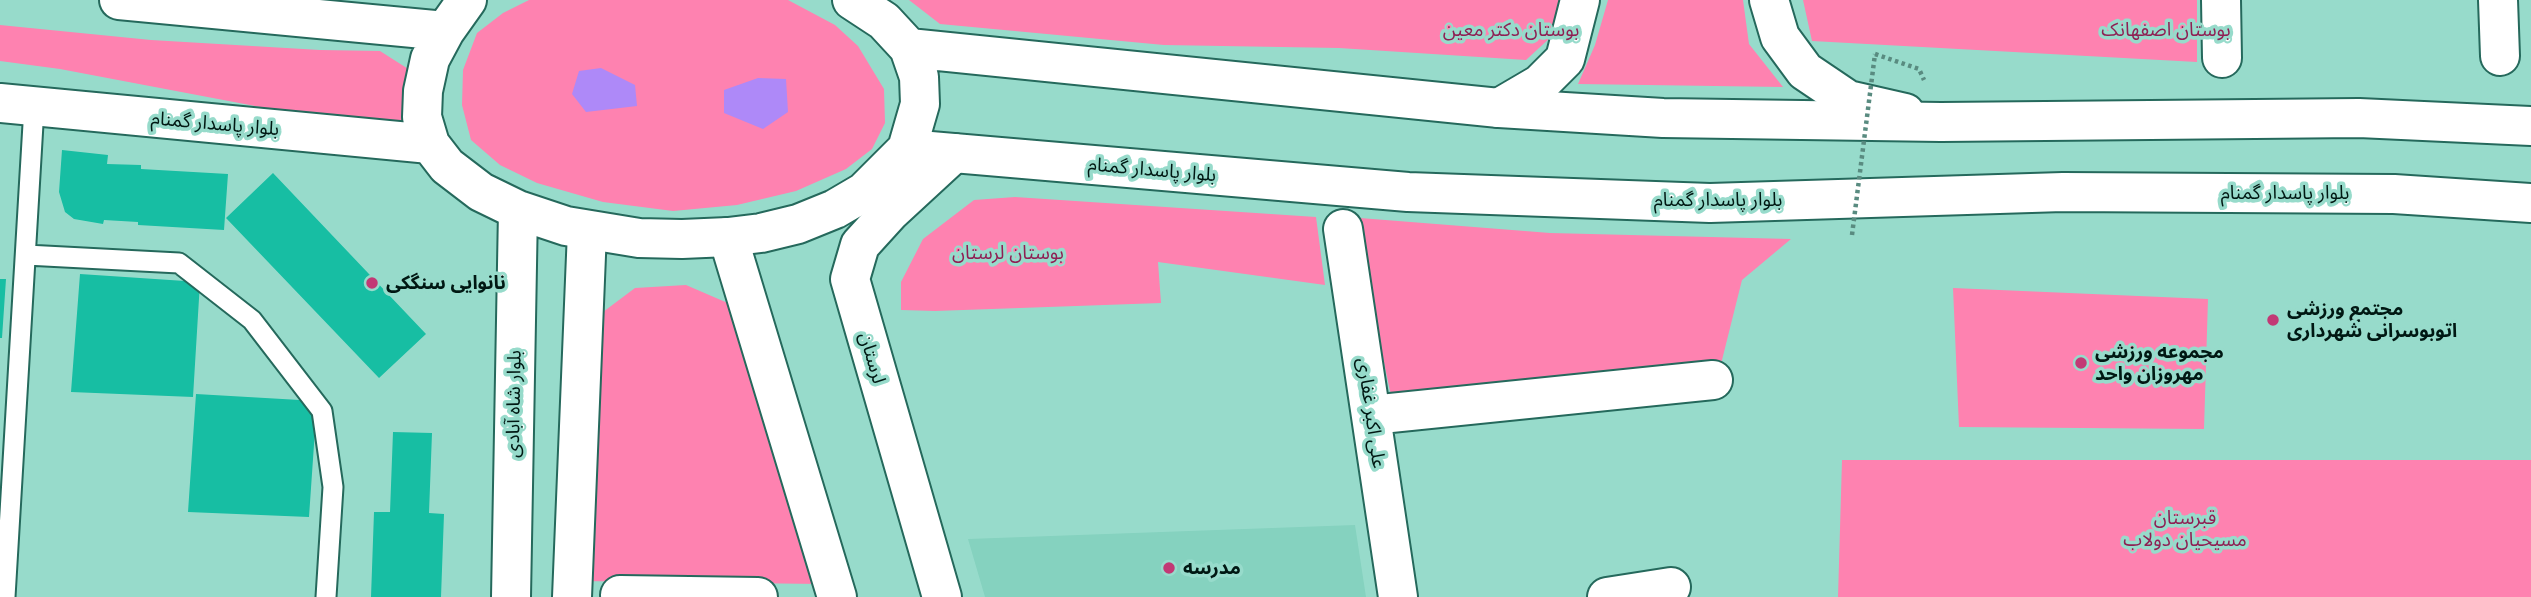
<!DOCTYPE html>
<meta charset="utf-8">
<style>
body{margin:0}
canvas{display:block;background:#97dbcb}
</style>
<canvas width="2531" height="597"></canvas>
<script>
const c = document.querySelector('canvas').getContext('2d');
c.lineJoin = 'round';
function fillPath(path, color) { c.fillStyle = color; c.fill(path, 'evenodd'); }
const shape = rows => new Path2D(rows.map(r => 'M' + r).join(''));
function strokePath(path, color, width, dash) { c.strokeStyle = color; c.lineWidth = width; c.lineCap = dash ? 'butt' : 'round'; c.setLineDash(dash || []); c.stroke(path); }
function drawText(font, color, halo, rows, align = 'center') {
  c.font = font + ' Raleway,"Noto Sans Arabic",sans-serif'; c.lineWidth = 7; c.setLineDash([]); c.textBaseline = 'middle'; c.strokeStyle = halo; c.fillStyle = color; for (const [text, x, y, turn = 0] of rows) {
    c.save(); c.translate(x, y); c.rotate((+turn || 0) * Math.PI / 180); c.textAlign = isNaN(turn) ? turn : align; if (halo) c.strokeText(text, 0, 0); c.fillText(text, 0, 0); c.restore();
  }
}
fillPath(shape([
 [1355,525,1366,597,985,597,968,539]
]), '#85d2bf');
fillPath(shape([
 [529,0,788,0,835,25,858,46,884,89,885,123,872,149,846,169,796,191,737,205,673,211,603,202,537,183,500,165,471,140,462,105,463,70,477,33,503,13],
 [909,0,1567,0,1564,25,1526,60,1339,48,1164,45,940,24],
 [1608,0,1743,0,1749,44,1783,87,1578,84,1595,45],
 [1803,0,2197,0,2197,62,1812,41],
 [0,25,151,40,320,50,380,51,413,72,405,130,313,117,60,69,0,61],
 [1015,197,1316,217,1325,285,1158,262,1161,303,935,311,901,310,901,282,923,239,974,200],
 [1360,218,1550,233,1791,239,1742,280,1718,376,1403,409,1390,391,1376,324],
 [686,285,730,304,821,584,579,581,599,315,635,288],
 [1953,288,2208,299,2204,429,1959,427],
 [1842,460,2531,460,2531,597,1838,597]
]), '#fe82b0');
fillPath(shape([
 [601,68,635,85,637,106,586,112,572,94,579,71],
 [758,78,786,79,788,112,763,129,724,113,724,90]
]), '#ae89f8');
fillPath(shape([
 [62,150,108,155,107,164,141,165,141,169,228,174,224,230,138,225,138,222,104,220,103,224,74,219,65,212,59,192],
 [273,173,426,334,379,378,226,218],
 [80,274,200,282,193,397,71,392],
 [0,279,6,279,2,338,0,338],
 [196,394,317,401,309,517,188,512],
 [393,432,432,433,429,513,444,514,441,597,371,597,374,512,390,512]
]), '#17bea3');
const service = shape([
 [26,255,179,263,252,320,322,411,333,487,326,597],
 [5,597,34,107]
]);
const minor = shape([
 [1769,0,1780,37,1805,71,1848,100,1905,113],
 [2221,0,2222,58],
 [2498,0,2500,56],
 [1499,108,1540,84,1565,59,1580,0],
 [1343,229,1398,597],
 [1371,415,1713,380],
 [620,595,758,597],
 [1607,597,1671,587]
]);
const tertiary = shape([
 [728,237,837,597],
 [942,597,850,279,860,245,890,212,954,153]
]);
const secondary = shape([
 [119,0,445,31],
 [467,0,445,31,430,59,423,91,422,117,430,144,447,166,481,192,518,210,566,226,639,238,682,239,728,237,761,233,798,224,835,209,864,192,907,149,920,104,919,77,909,48,884,21,852,0],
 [909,48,1499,108,1663,118,1941,122,2359,118,2531,126],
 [0,103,430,144],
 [907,149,1408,192,1710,203,2063,192,2394,194,2531,203],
 [511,597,518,210],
 [572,597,587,231]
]);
strokePath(service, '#25695c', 23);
strokePath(minor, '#25695c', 42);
strokePath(tertiary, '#25695c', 42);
strokePath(secondary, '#25695c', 42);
strokePath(shape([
 [1875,54,1919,69,1924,80]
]), '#598b80', 4.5, [3.5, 3.5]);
strokePath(service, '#fff', 19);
strokePath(minor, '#fff', 38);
strokePath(tertiary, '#fff', 38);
strokePath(secondary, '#fff', 38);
strokePath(shape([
 [1852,235,1875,54]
]), '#598b80', 4.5, [3.5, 3.5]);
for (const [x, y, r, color] of [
 [372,283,7,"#c23975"],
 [2273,320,7,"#c23975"],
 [2081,363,7,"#c23975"],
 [1169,568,7,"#c23975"]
]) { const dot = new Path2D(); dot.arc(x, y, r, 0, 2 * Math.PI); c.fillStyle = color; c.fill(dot); strokePath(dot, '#97dbcb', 2.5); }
drawText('19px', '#8f1f53', '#97dbcb', [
 ["بوستان دکتر معین",1511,30],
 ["بوستان اصفهانک",2166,30],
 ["بوستان لرستان",1008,253],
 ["قبرستان",2185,518],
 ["مسیحیان دولاب",2185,540]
]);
drawText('19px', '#001813', '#97dbcb', [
 ["بلوار پاسدار گمنام",215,124,5],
 ["بلوار پاسدار گمنام",1152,170,5],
 ["بلوار پاسدار گمنام",2285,193],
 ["بلوار پاسدار گمنام",1718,200],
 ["لرستان",872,358,74],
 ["بلوار شاه آبادی",514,404,-89],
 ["علی اکبر غفاری",1371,413,82]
]);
drawText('bold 19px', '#001813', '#97dbcb', [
 ["نانوایی سنگکی",386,283],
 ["مجتمع ورزشی",2287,309],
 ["اتوبوسرانی شهرداری",2287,331],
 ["مجموعه ورزشی",2095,352],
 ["مهروزان واحد",2095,374],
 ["مدرسه",1183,568]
], 'left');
</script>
